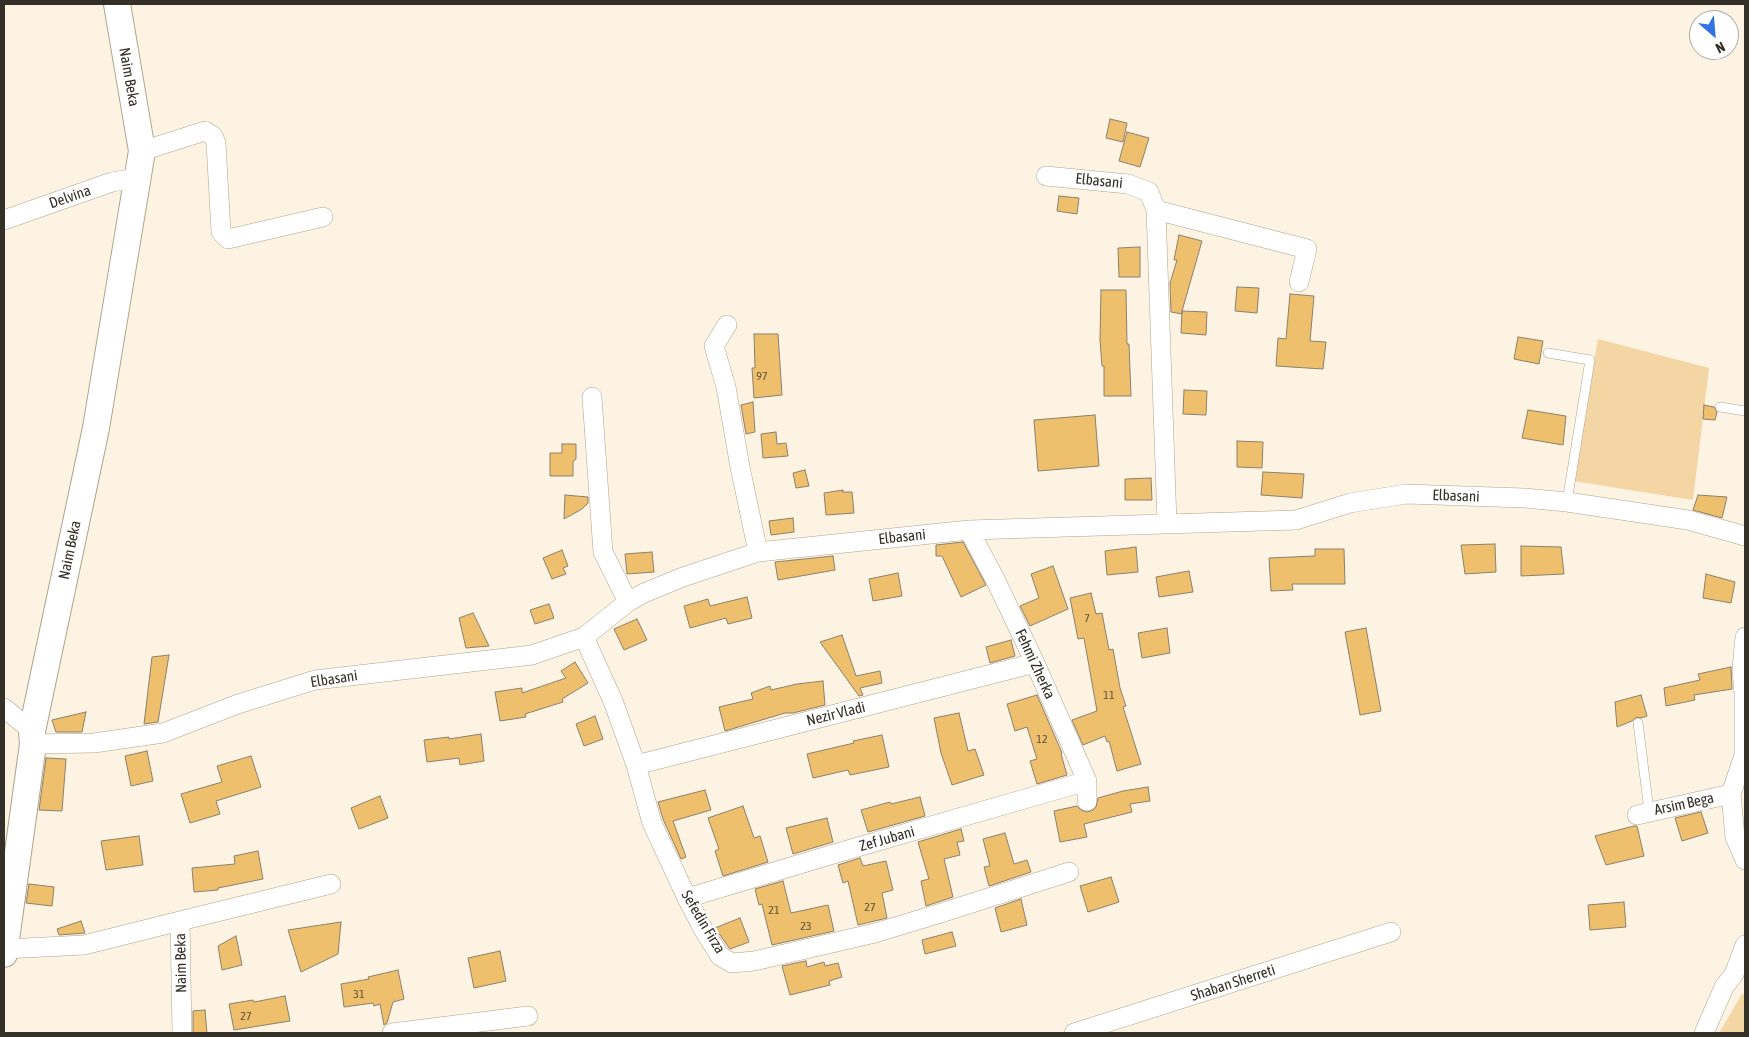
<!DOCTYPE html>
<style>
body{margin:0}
#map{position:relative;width:1749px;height:1037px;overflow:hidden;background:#fdf3e2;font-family:"Asap Condensed",sans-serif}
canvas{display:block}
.frame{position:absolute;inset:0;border:5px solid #342f27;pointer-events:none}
.north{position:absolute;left:1689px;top:10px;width:50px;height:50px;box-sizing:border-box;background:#fff;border:1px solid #aeaca9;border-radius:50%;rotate:153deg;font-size:14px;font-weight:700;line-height:20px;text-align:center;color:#342f27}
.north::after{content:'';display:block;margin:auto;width:18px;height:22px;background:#3373e1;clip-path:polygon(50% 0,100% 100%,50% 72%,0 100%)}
</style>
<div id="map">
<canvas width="1749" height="1037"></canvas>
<div class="frame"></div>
<div class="north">N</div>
</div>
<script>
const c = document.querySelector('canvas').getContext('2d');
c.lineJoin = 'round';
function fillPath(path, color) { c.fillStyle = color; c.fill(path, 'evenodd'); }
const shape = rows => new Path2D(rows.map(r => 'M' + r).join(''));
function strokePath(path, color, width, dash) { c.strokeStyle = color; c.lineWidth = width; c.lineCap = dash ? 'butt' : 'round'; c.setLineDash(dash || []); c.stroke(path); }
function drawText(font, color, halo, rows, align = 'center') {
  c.font = font + ' "Asap Condensed",sans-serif'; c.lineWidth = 5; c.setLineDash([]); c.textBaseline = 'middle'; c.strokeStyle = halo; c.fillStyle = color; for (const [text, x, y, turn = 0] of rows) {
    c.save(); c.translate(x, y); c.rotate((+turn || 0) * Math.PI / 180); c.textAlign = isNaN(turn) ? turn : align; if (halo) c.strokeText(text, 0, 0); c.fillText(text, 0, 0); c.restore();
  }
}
fillPath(shape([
 [1598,339,1709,368,1693,500,1573,481],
 [1742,994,1745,994,1745,1033,1719,1033]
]), '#f4d6a5');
const building = shape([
 [1110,119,1127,123,1123,142,1106,138,1110,119],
 [1127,132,1149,138,1140,167,1119,161,1127,132],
 [1059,196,1079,198,1077,214,1057,211,1059,196],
 [1179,235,1202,241,1182,311,1207,312,1206,335,1181,333,1182,311,1182,314,1171,312,1170,283,1177,260,1174,260,1179,235],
 [1140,247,1140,277,1119,277,1118,248,1140,247],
 [1237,287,1259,288,1257,313,1235,311,1237,287],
 [1101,290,1126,290,1127,344,1129,344,1131,396,1104,396,1104,366,1102,366,1100,340,1101,290],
 [1290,294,1314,296,1310,341,1326,342,1323,369,1276,366,1278,338,1286,339,1290,294],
 [754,334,778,334,782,395,754,398,752,368,755,368,754,334],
 [1518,337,1543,341,1539,364,1514,359,1518,337],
 [1184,390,1207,391,1206,415,1183,414,1184,390],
 [753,402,755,432,746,434,741,405,753,402],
 [1704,405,1714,407,1717,412,1715,420,1703,419,1704,405],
 [1528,410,1566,416,1563,445,1522,438,1528,410],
 [1095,415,1099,466,1038,471,1034,420,1095,415],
 [776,432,777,444,786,443,788,456,763,458,761,434,776,432],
 [1237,441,1263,442,1262,468,1237,467,1237,441],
 [562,444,576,444,576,459,573,462,573,476,550,476,550,453,562,453,562,444],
 [805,470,809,486,796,488,793,473,805,470],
 [1263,472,1304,474,1302,498,1261,495,1263,472],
 [1151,478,1152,500,1125,500,1125,479,1151,478],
 [843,490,842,492,852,492,854,513,826,515,824,493,843,490],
 [565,495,588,497,588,503,582,509,564,519,565,495],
 [1698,495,1727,497,1722,518,1693,510,1698,495],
 [793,518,794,532,771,535,769,521,793,518],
 [963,542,986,585,961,597,942,556,936,556,936,545,963,542],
 [1495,544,1496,572,1465,574,1461,545,1495,544],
 [1521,546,1561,547,1564,574,1521,576,1521,546],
 [1136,547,1138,572,1107,575,1105,551,1136,547],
 [1315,549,1344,549,1345,584,1292,584,1293,590,1271,591,1269,558,1315,556,1315,549],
 [562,550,568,566,563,568,566,574,552,579,543,558,562,550],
 [652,552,654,572,627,574,625,554,652,552],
 [833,556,835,570,778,580,775,562,833,556],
 [1053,566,1068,609,1030,626,1020,606,1039,598,1031,574,1053,566],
 [1189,571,1193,592,1159,597,1156,577,1189,571],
 [898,573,902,596,873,601,869,579,898,573],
 [1706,574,1735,582,1731,603,1703,598,1706,574],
 [1091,593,1096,614,1102,613,1109,650,1113,649,1120,688,1126,706,1123,707,1141,764,1117,771,1109,741,1107,742,1105,736,1083,745,1072,720,1097,711,1084,638,1078,639,1070,598,1091,593],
 [747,597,752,618,728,624,726,618,690,628,684,606,708,599,710,606,747,597],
 [549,604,554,618,535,624,530,610,549,604],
 [473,613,489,646,466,648,459,618,473,613],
 [637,619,647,640,624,650,614,629,637,619],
 [1167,628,1170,653,1142,658,1138,633,1167,628],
 [1366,628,1381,711,1360,715,1345,632,1366,628],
 [842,635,856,676,880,671,882,683,860,688,863,695,859,696,820,642,842,635],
 [1011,640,1015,656,990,663,986,647,1011,640],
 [169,655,158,722,144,724,152,657,169,655],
 [575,662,588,683,562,699,563,702,525,714,526,717,500,721,495,692,522,688,522,693,566,678,561,671,575,662],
 [1731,667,1732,689,1694,695,1695,700,1666,706,1664,688,1700,680,1698,674,1731,667],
 [823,681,825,705,793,713,785,713,725,731,719,707,753,699,751,693,770,686,771,690,797,684,823,681],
 [1037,695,1062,753,1061,754,1067,775,1037,784,1030,761,1037,759,1027,727,1015,731,1007,704,1037,695],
 [1641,695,1647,716,1641,718,1637,717,1632,721,1617,727,1615,702,1641,695],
 [86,712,82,732,56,732,52,720,86,712],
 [959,713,968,751,975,749,984,775,952,785,941,753,934,718,959,713],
 [595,716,603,739,584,746,576,724,595,716],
 [481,734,484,761,460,765,459,758,427,762,424,740,449,737,449,739,481,734],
 [882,735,889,767,850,775,848,770,813,778,807,754,854,743,853,741,882,735],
 [147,751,153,781,131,786,125,756,147,751],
 [251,756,261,787,216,801,220,814,190,823,181,794,222,782,217,766,251,756],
 [46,758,66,759,62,811,39,810,46,758],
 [1148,787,1150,801,1130,804,1132,812,1084,824,1087,837,1060,842,1054,811,1077,806,1081,810,1087,812,1093,810,1096,807,1098,798,1123,791,1148,787],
 [705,790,711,810,673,821,686,857,681,859,663,819,658,802,705,790],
 [380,796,388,818,359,829,351,808,380,796],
 [920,797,925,816,868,832,861,810,890,802,891,804,920,797],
 [743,806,754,838,760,836,768,862,723,876,715,851,719,849,708,818,743,806],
 [1701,812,1708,833,1682,841,1675,818,1701,812],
 [827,818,833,842,793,854,786,828,827,818],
 [1634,826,1637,826,1644,856,1606,865,1595,836,1634,826],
 [961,829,964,841,957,842,960,855,944,859,953,897,926,906,921,881,929,879,918,842,961,829],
 [1005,833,1014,864,1027,860,1031,872,989,886,984,867,990,866,983,839,1005,833],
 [139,836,143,865,106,870,101,841,139,836],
 [258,851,263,879,218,888,218,890,194,892,192,868,235,864,234,856,258,851],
 [860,858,863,866,886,861,893,890,882,893,887,918,858,925,848,881,843,883,838,865,860,858],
 [1111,877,1119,902,1088,912,1080,886,1111,877],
 [783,881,791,913,828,905,834,931,772,945,762,904,759,905,755,889,783,881],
 [29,884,54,887,52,906,26,903,29,884],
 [1021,899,1027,925,1001,932,995,908,1021,899],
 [1624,902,1626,927,1590,930,1588,905,1624,902],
 [740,918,749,942,730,949,715,928,740,918],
 [81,921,85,933,59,935,57,929,81,921],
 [341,922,338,954,301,972,288,930,341,922],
 [952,932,956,946,925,954,922,940,952,932],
 [236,936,242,965,222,970,218,946,236,936],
 [500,951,506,981,474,988,468,958,500,951],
 [806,961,807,967,824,962,825,966,838,963,842,977,829,981,830,985,790,995,782,966,806,961],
 [398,970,404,999,393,1002,387,1023,384,1025,380,1004,374,1006,373,1003,344,1007,341,984,369,979,368,977,398,970],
 [285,996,290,1021,234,1030,229,1004,253,1000,254,1002,285,996],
 [205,1010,207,1033,193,1033,193,1011,205,1010]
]);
fillPath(building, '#eebf6c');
strokePath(building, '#8c806d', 1);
const lane = shape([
 [1548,353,1590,360,1567,502],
 [1720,407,1745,411],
 [1638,723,1649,811]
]);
const street = shape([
 [142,151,205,131,213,136,216,143,221,232,228,239,323,217],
 [1046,176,1128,184,1149,192,1156,210,1167,523],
 [1156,210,1307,249,1299,282],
 [4,220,112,182,137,178],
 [727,325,714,346,726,387,740,467,758,552],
 [592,397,603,552,628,602],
 [969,530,996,581,1035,663,1087,781,1087,801],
 [584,637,613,701,636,765,652,823,687,898,703,929,720,956,732,963,754,961,875,933,941,913,1069,872],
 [1745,637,1742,669,1744,694,1744,755,1731,794,1735,837,1745,860],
 [4,708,32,731],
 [33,744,94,743,163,733,238,704,315,680,532,655,584,637,628,602,644,593,683,577,758,552,969,530,1296,520,1350,503,1406,494,1524,498,1567,502,1688,520,1745,536],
 [636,765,1035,663],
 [1637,815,1731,794],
 [687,898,837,853,1087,781],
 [180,921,331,884],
 [5,949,84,945,180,921,182,1033],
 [392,1033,528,1016],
 [1074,1033,1391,932],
 [1704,1033,1724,987,1734,974,1745,945]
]);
const secondary = shape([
 [4,954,33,744,32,731,96,428,142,151,117,4]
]);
strokePath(lane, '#aea28d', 10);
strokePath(street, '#aea28d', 20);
strokePath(secondary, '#aea28d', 28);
strokePath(lane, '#fff', 9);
strokePath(street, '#fff', 19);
strokePath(secondary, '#fff', 26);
drawText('12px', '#625338', null, [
 ["97",762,376],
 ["7",1087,618],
 ["11",1109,695],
 ["12",1042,739],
 ["27",870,907],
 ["21",774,910],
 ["23",806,926],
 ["31",359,994],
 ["27",246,1016]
]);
drawText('15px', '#342f27', '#fff', [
 ["Naim Beka",129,77,80],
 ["Elbasani",1099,181,6],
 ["Delvina",70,197,-19],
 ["Elbasani",1456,496,2],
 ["Elbasani",902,537,-6],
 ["Naim Beka",70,550,-78],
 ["Fehmi Zherka",1035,664,65],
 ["Elbasani",334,679,-9],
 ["Nezir Vladi",836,714,-14],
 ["Arsim Bega",1684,804,-12],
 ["Zef Jubani",887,839,-16],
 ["Sefedin Firza",703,922,59],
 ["Naim Beka",181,963,-91],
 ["Shaban Sherreti",1233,983,-18]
]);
</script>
